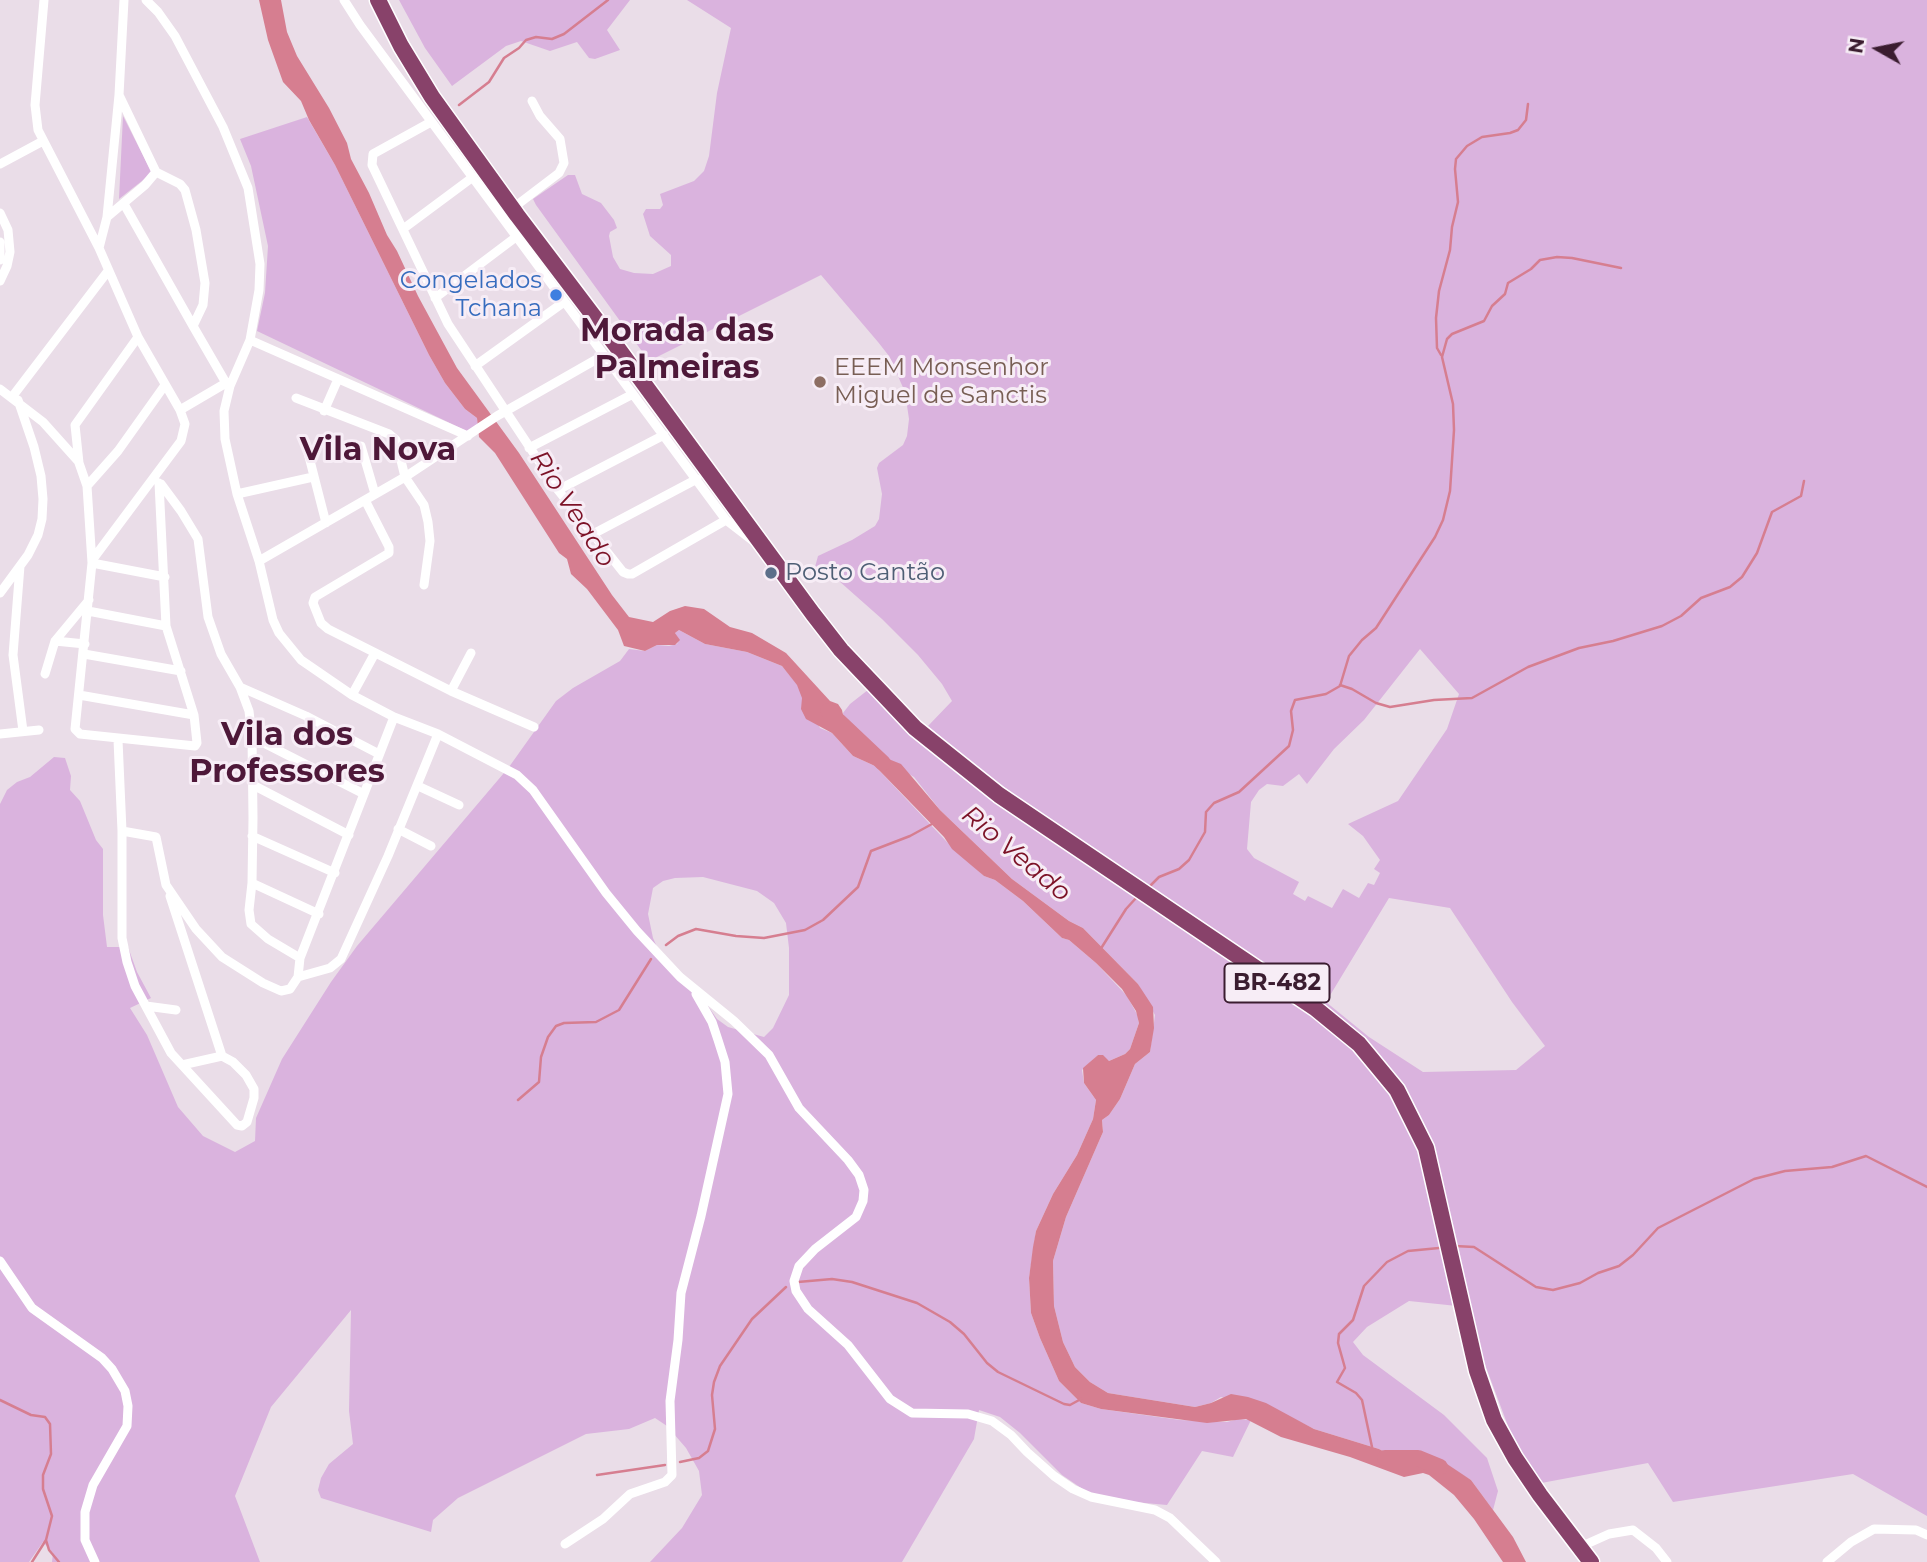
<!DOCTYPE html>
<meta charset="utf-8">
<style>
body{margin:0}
#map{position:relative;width:1927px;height:1562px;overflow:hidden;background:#eadde8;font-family:Montserrat,sans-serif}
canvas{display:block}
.north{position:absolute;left:1843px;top:14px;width:70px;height:70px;-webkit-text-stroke:5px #f7edf6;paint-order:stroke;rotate:279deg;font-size:19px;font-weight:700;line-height:28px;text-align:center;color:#3b1d30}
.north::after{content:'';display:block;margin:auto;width:24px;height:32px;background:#3b1d30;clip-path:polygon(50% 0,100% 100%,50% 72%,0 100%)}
</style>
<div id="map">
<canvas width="1927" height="1562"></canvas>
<div class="north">N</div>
</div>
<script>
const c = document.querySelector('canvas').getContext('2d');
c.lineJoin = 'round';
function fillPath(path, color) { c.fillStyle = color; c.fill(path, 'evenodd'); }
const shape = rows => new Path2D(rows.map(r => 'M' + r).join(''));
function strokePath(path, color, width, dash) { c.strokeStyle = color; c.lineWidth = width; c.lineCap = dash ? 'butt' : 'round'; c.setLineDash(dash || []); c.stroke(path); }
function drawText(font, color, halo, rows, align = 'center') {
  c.font = font + ' Montserrat,sans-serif'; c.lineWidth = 6; c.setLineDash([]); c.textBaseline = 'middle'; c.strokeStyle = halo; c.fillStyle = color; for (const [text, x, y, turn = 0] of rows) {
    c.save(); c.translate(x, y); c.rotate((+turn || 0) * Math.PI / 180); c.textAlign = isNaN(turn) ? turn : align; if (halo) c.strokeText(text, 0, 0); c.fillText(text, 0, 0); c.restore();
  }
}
fillPath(shape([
 [399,0,630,0,607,30,620,50,595,59,589,58,577,42,550,51,521,41,506,46,452,86,425,48],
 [687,0,1927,0,1927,1516,1853,1474,1673,1502,1648,1463,1536,1484,1520,1458,1484,1362,1436,1156,1419,1113,1392,1072,1281,977,1250,953,1183,912,1036,811,964,757,928,726,952,701,942,684,918,655,882,619,839,581,822,574,815,567,818,556,852,540,875,526,879,519,882,494,877,468,879,463,903,445,907,436,909,419,905,392,889,356,878,342,821,275,649,361,536,205,533,199,568,175,575,175,582,194,601,203,614,220,617,228,610,232,609,236,613,257,620,269,634,273,653,274,671,266,671,255,650,236,643,214,646,209,660,209,663,205,660,194,694,181,704,171,709,156,717,93,731,28],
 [1420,649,1459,694,1447,729,1398,801,1348,824,1363,836,1380,860,1374,869,1380,873,1374,885,1368,883,1359,898,1343,889,1332,908,1308,896,1305,901,1293,894,1299,882,1254,858,1247,849,1251,802,1259,790,1267,784,1283,786,1299,774,1307,784,1334,749,1364,720],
 [1389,898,1450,908,1512,1002,1545,1046,1516,1070,1423,1072,1369,1037,1326,1002],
 [123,116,152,173,119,199],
 [307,117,335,165,429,355,445,383,465,409,477,418,478,424,473,434,257,331,265,293,268,246,251,166,240,139],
 [679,630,705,644,747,652,782,666,797,684,820,728,832,733,853,756,875,766,946,841,984,876,995,880,1023,901,1062,938,1069,940,1096,963,1127,996,1138,1016,1139,1023,1130,1049,1125,1054,1109,1061,1098,1055,1082,1070,1084,1083,1096,1100,1093,1119,1077,1155,1053,1194,1036,1231,1029,1278,1031,1313,1040,1338,1059,1381,1081,1403,1101,1409,1180,1420,1227,1422,1238,1419,1251,1420,1233,1457,1202,1451,1167,1505,1123,1501,1087,1492,1062,1475,1020,1433,1000,1417,979,1410,974,1439,902,1562,650,1562,682,1528,702,1495,699,1471,686,1448,667,1426,655,1418,629,1429,586,1434,458,1498,433,1520,431,1532,321,1498,318,1490,321,1478,329,1464,353,1444,349,1411,351,1310,271,1407,235,1496,260,1562,52,1562,53,1553,43,1542,29,1562,0,1562,0,804,7,790,17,782,30,777,54,757,65,758,71,776,70,790,80,801,96,840,103,849,103,915,107,947,128,947,137,972,151,998,130,1008,147,1035,178,1107,203,1136,235,1152,255,1141,256,1118,282,1059,331,982,357,946,509,767,556,701,573,688,620,661,629,649,645,651,657,645,669,646,677,644,679,640,675,633],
 [703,877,757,891,774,903,786,923,789,948,789,995,773,1028,764,1037,728,1027,717,1019,699,993,657,947,653,938,648,914,653,888,663,881,675,878],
 [873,686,898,712,1335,1030,1376,1071,1412,1126,1457,1306,1409,1301,1367,1327,1353,1342,1363,1355,1444,1415,1487,1458,1498,1491,1493,1510,1471,1480,1434,1459,1392,1456,1379,1449,1314,1429,1298,1421,1221,1397,1211,1403,1195,1407,1108,1393,1090,1382,1075,1367,1063,1342,1054,1306,1053,1261,1066,1217,1103,1132,1102,1120,1109,1115,1120,1099,1135,1064,1150,1052,1155,1015,1138,984,1083,928,1069,921,1012,879,940,810,914,777,855,742,846,731,843,713,850,704]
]), '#dab3de');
fillPath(shape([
 [259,0,281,0,287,32,297,56,329,108,347,143,351,159,369,193,387,235,397,251,418,296,457,368,519,453,612,595,629,617,653,622,670,611,685,606,704,609,730,627,752,633,786,653,830,701,838,704,842,710,846,731,855,742,871,752,901,764,940,810,1012,879,1069,921,1083,928,1138,984,1153,1007,1154,1028,1150,1052,1135,1064,1120,1099,1109,1115,1102,1120,1103,1132,1066,1217,1053,1261,1054,1306,1063,1342,1075,1367,1090,1382,1108,1393,1195,1407,1211,1403,1231,1394,1248,1397,1266,1403,1314,1429,1379,1449,1392,1456,1434,1459,1447,1464,1471,1480,1513,1537,1526,1562,1503,1562,1474,1519,1454,1495,1429,1475,1423,1473,1404,1477,1350,1457,1281,1437,1246,1419,1207,1423,1101,1409,1081,1403,1059,1381,1040,1338,1031,1313,1029,1278,1033,1247,1036,1231,1053,1194,1077,1155,1093,1119,1096,1100,1084,1083,1083,1068,1098,1055,1103,1055,1109,1061,1125,1054,1130,1049,1139,1023,1136,1011,1122,989,1096,963,1069,940,1062,938,1023,901,995,880,984,876,952,849,944,837,875,766,853,756,832,733,806,719,801,709,802,698,797,685,782,666,747,652,705,644,679,630,675,633,680,640,675,645,657,645,645,651,624,646,618,630,587,589,571,574,567,559,559,553,495,453,479,437,477,418,465,409,445,383,429,355,335,165,309,120,301,101,283,82,268,40]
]), '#d67e90');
strokePath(shape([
 [459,105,489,82,504,58,519,48,526,40,536,37,552,39,564,34,608,0],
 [1441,355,1437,348,1436,318,1439,291,1450,250,1452,227,1458,202,1455,169,1456,159,1467,146,1482,137,1510,133,1518,130,1526,120,1528,104],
 [1340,685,1352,689,1376,703,1390,707,1434,700,1472,698,1528,667,1579,648,1613,641,1662,626,1681,616,1701,598,1730,587,1742,577,1757,553,1772,512,1801,496,1804,481],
 [1151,885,1159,877,1179,869,1189,860,1205,832,1206,812,1214,803,1239,792,1289,746,1293,730,1291,711,1295,700,1326,694,1340,686,1349,656,1362,640,1376,628,1435,537,1443,520,1450,491,1454,430,1453,404,1442,357,1447,339,1452,334,1484,321,1492,306,1505,294,1508,283,1531,269,1540,260,1557,257,1572,258,1621,268],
 [666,945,678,936,696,929,736,936,764,938,805,930,823,920,858,887,871,851,910,836,932,824],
 [1100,950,1126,909,1136,898],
 [518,1100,539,1082,541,1057,548,1037,556,1026,564,1023,596,1022,619,1010,651,959],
 [1455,1246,1474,1247,1536,1287,1553,1290,1580,1283,1598,1273,1619,1266,1633,1255,1658,1228,1754,1179,1785,1171,1832,1167,1866,1156,1927,1187],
 [798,1282,832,1279,852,1282,917,1303,950,1322,964,1334,987,1363,998,1372,1064,1404,1070,1405,1081,1399],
 [0,1400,31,1415,45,1417,50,1424,51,1454,43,1475,43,1489,52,1516,46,1540,32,1562],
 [1372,1447,1362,1400,1356,1393,1337,1382,1345,1368,1338,1343,1339,1334,1353,1320,1364,1286,1387,1262,1408,1251,1439,1248],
 [680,1462,699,1458,708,1451,715,1429,712,1395,714,1382,720,1366,752,1319,786,1287],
 [597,1475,665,1465],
 [46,1540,49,1550,59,1562]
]), '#d67e90', 2.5);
strokePath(shape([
 [828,711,883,763],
 [1385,1458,1418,1458,1440,1467]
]), '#d67e90', 16);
const trunk = shape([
 [378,0,401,46,432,97,517,215,617,347,813,614,841,650,880,691,915,728,999,795,1315,1008,1359,1044,1397,1090,1426,1148,1477,1371,1494,1420,1515,1458,1540,1495,1591,1562]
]);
strokePath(trunk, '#fff', 19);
strokePath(shape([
 [44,0,35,105,38,130,99,248,138,337,180,410,185,424,181,441,93,559],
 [146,0,158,12,175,36,223,127,248,188,260,264,259,290,250,340,230,386,224,411,225,439,237,494,259,561,273,620,279,633,301,660,352,695,394,717,438,734,517,775,533,790,606,893,637,931,680,977,734,1021,769,1055,799,1108,848,1160,859,1175,864,1190,863,1201,856,1217,815,1249,799,1266,794,1281,796,1291,808,1309,848,1345,890,1399,912,1413,968,1414,992,1421,1011,1435,1027,1452,1054,1476,1073,1489,1091,1497,1155,1510,1170,1518,1216,1562],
 [344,0,360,25,726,520,757,544],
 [119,95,156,172,180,184,185,190,196,230,205,283,203,305,193,326],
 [431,122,373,154,372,165,448,324,558,490,623,572,628,574,632,574,726,520],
 [0,164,43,141],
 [124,204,193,326,226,383,230,386],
 [513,208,559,173,564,163,560,139,540,116,532,101],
 [0,213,8,230,10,252,7,266,0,281],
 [107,217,119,95,124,0],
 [403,229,473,177],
 [0,242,0,260],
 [99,248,107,217,145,185,156,172],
 [435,298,516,237],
 [138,337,75,425,79,463,87,486,92,563,75,729,80,734,195,746,197,743,194,715,166,626,159,483],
 [250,340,468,436],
 [475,366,564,302],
 [0,389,43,422,78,461],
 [12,397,108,271],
 [296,398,389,434,396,440,405,477,424,505,428,522,430,541,424,585],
 [180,410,226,383],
 [324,411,338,379],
 [305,441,326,523],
 [361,446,375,494],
 [529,448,633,394],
 [161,484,181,511,198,539,208,617,221,654,240,687,249,711,252,737,253,818,252,883,249,910,251,924,268,939,300,958],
 [87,486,118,451,165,385],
 [558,490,664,435],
 [237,494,313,477],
 [365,500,389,547,389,553,315,597,313,603,321,623,328,629,451,691,534,727],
 [593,534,697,479],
 [259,561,405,477,497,416,604,355],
 [92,563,165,577],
 [20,566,13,655,23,731],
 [0,593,28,555,38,535,42,519,43,499,41,476,34,447,18,400],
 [88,611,166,626],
 [55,641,85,644],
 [84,654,181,671],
 [45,674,55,641,89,600],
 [240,687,306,716,379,754],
 [451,691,471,653],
 [79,695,194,715],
 [352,695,375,653],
 [394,717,300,958,298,977,330,968,341,959,388,856,438,734],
 [0,734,39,730],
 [252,737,364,794],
 [118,740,122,831,122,938,127,962,135,986,171,1053,237,1125,242,1126,247,1122,254,1098,254,1089,246,1075,233,1062,222,1056,182,1065],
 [253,785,349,835],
 [418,786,459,805],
 [398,829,431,846],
 [122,831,156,837,166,885,196,929,222,957,263,983,281,991,290,989,298,977],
 [252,836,335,873],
 [252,883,319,914],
 [170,896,222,1056],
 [146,1006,176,1010],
 [0,1261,32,1308,102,1358,112,1369,125,1391,128,1406,127,1426,93,1485,85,1512,85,1540,95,1562],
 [565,1544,603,1519,630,1494,665,1482,672,1475,670,1401,678,1340,681,1293,701,1216,728,1094,725,1062,718,1040,712,1022,696,994],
 [1580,1547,1609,1534,1633,1530,1656,1548,1667,1562],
 [1827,1562,1851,1542,1874,1529,1916,1530,1927,1535]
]), '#fff', 9);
strokePath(trunk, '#88426a', 16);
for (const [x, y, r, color] of [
 [556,295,7,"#3f7fe0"],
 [820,382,7,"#8d6e63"],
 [771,573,7,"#5c6f8a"]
]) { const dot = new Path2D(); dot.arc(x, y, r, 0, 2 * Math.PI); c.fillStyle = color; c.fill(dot); strokePath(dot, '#f7edf6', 2.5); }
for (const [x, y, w] of [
 [1277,983,105]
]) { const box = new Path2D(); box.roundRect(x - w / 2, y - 19.5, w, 39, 5); c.fillStyle = '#f7edf6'; c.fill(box); strokePath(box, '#3b1d30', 2); }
drawText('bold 23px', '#3b1d30', null, [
 ["BR-482",1277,983]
]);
drawText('24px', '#366cbe', '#f7edf6', [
 ["Congelados",542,281],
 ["Tchana",542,309]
], 'right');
drawText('24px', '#785e54', '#f7edf6', [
 ["EEEM Monsenhor",834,368],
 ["Miguel de Sanctis",834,396]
], 'left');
drawText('24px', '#4e5e75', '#f7edf6', [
 ["Posto Cantão",785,573]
], 'left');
drawText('italic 26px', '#7c1227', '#f7edf6', [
 ["Rio Veado",572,509,57],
 ["Rio Veado",1016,854,40]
]);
drawText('bold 32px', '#4e1839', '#f7edf6', [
 ["Morada das",677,332],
 ["Palmeiras",677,369],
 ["Vila Nova",378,451],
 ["Vila dos",287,736],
 ["Professores",287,773]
]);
</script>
